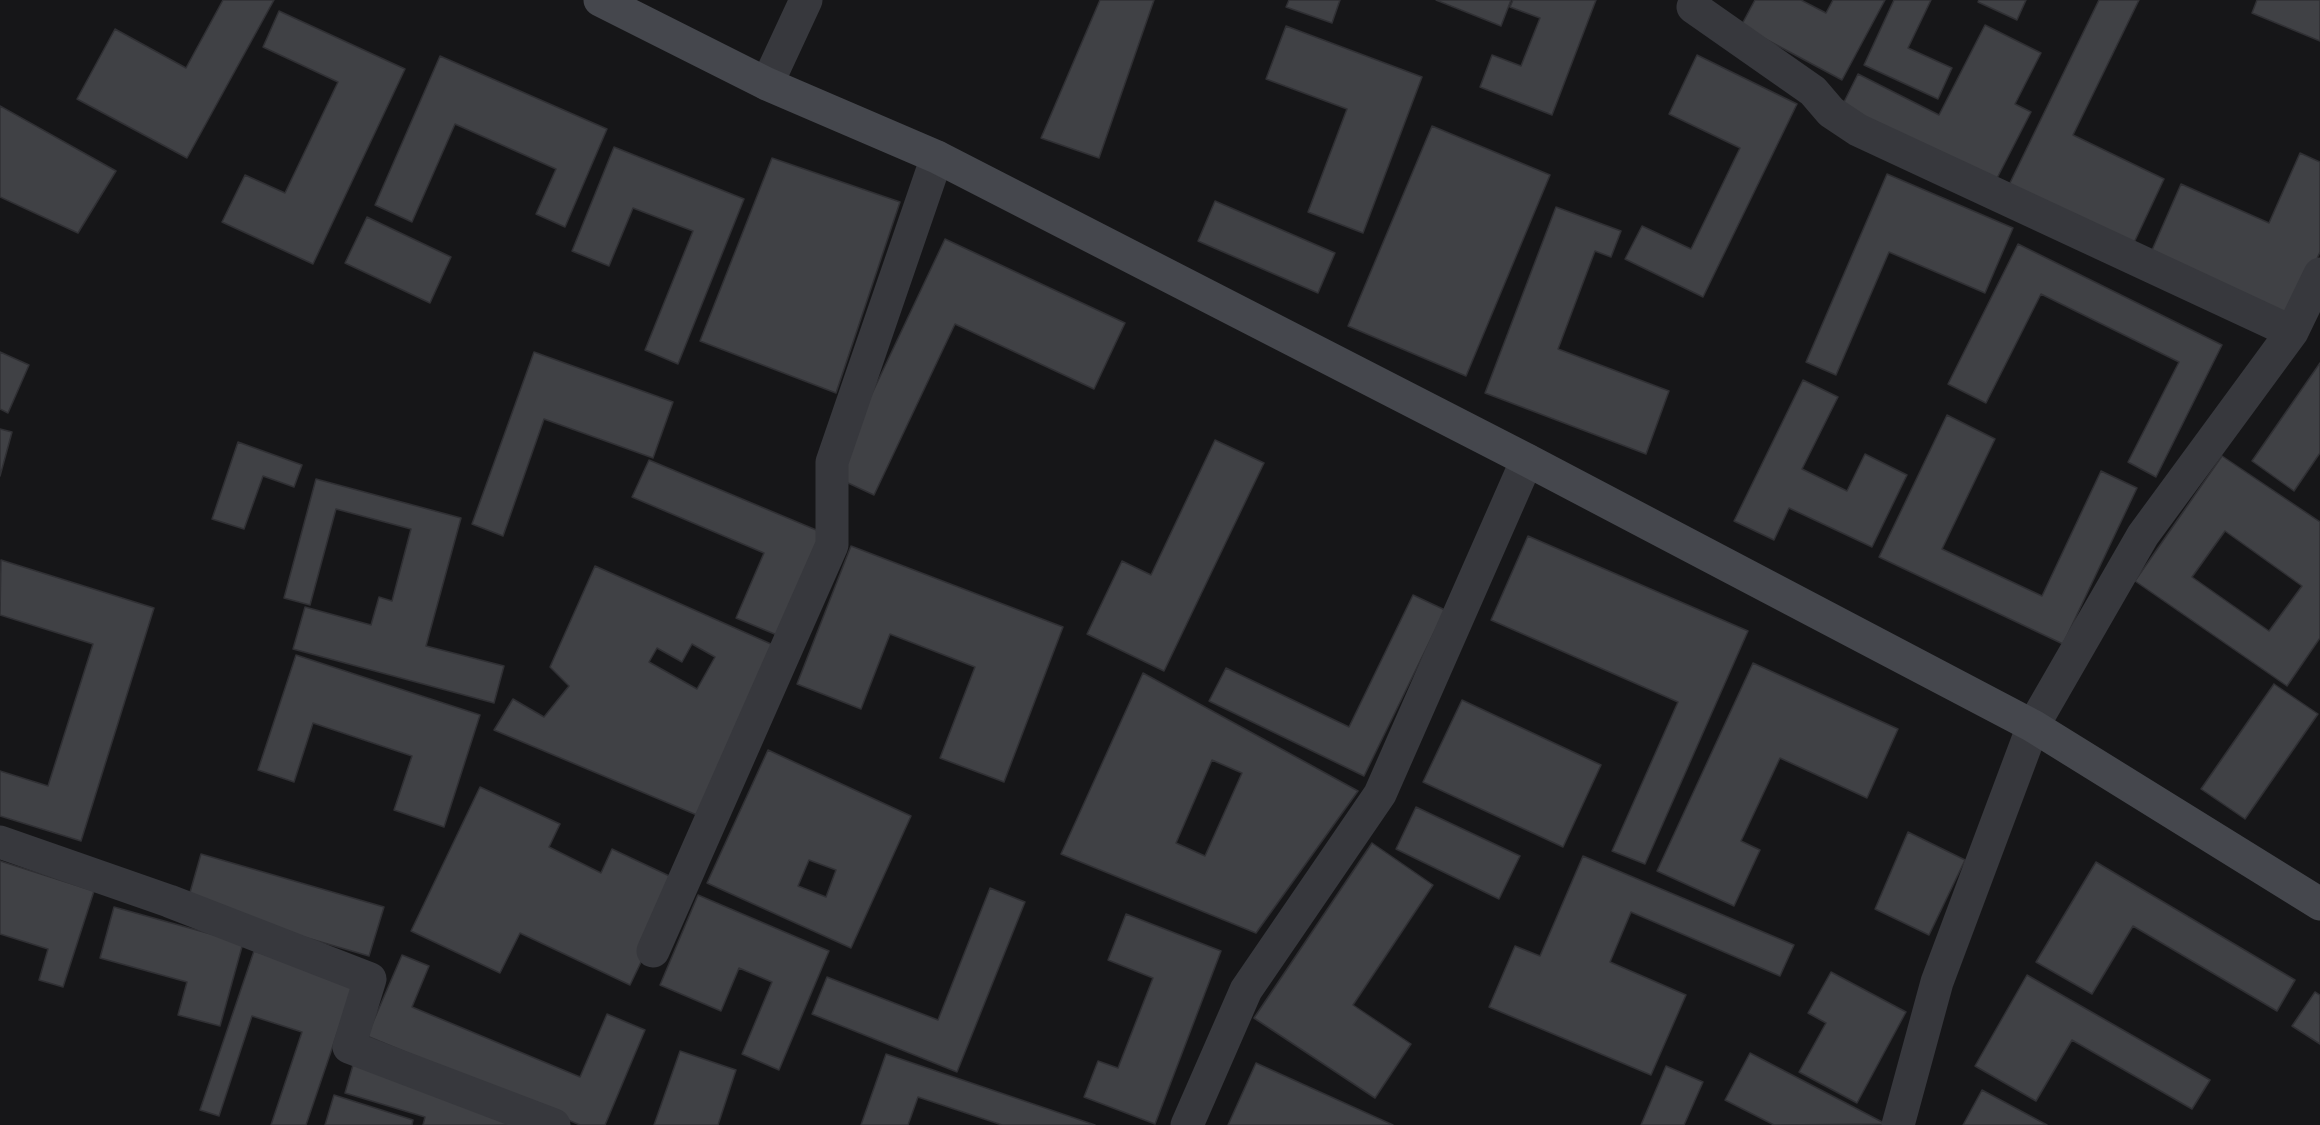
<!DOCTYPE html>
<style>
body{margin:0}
canvas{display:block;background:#161618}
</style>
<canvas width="2320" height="1125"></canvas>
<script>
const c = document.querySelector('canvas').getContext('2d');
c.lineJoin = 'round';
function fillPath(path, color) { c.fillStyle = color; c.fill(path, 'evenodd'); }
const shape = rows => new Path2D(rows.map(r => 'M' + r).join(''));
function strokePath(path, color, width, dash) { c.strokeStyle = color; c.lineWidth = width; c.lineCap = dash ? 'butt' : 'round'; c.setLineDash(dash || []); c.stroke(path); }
const building = shape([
 [223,0,274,0,187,158,77,99,115,29,186,68,223,0],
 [1100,0,1154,0,1099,158,1041,138,1100,0],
 [1289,0,1340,0,1332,23,1286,7,1289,0],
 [1436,0,1511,0,1501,26,1436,0],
 [1513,0,1596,0,1552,115,1480,87,1492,55,1521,66,1540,18,1510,7,1513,0],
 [1755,0,1801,0,1826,13,1833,0,1885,0,1842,80,1741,26,1755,0],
 [1894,0,1931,0,1908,48,1952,68,1938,99,1864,65,1894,0],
 [1979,0,2026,0,2017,20,1978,2,1979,0],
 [2099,0,2139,0,2073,135,2164,179,2131,249,2007,189,2099,0],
 [2257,0,2320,0,2320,41,2252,13,2257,0],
 [279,11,405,69,313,264,222,222,245,175,285,193,338,82,263,47,279,11],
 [1985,25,2041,53,2015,104,2031,112,1994,184,1842,106,1858,74,1939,115,1985,25],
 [1286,26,1422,77,1363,233,1308,212,1347,109,1266,79,1286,26],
 [1697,55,1797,104,1703,297,1625,259,1642,226,1691,249,1740,148,1669,114,1697,55],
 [440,56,607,129,565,227,536,214,556,169,455,124,412,222,375,205,440,56],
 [0,106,116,171,78,233,0,197,0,106],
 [1432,126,1550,175,1466,376,1348,326,1432,126],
 [614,147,744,199,678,364,645,350,693,231,633,208,609,266,572,251,614,147],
 [2300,153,2320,162,2320,252,2289,320,2149,257,2181,184,2269,223,2300,153],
 [772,158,900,202,836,393,700,341,772,158],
 [1887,174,2013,228,1985,293,1889,252,1836,375,1806,362,1887,174],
 [1215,201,1335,253,1318,293,1198,241,1215,201],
 [1556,207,1621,231,1611,257,1595,251,1558,349,1669,391,1646,454,1485,393,1556,207],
 [367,217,451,257,430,303,345,263,367,217],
 [945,239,1125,323,1094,389,955,324,874,495,833,476,945,239],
 [2018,244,2222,345,2156,477,2128,462,2179,362,2041,294,1986,403,1948,384,2018,244],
 [0,352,29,365,8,413,0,409,0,352],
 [534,352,673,402,653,458,544,419,503,536,472,524,534,352],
 [2320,363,2320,453,2294,491,2252,461,2320,363],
 [1803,380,1838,397,1802,469,1847,491,1865,454,1907,475,1872,547,1789,508,1774,540,1734,521,1803,380],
 [1947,415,1995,439,1942,549,2042,596,2101,471,2137,488,2063,644,1879,557,1947,415],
 [0,429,12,432,0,476,0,429],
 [1215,440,1264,463,1164,671,1087,634,1122,561,1151,575,1215,440],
 [238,442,302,465,294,487,263,476,244,529,212,519,238,442],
 [2222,456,2320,522,2320,638,2287,686,2135,581,2222,456],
 [2225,531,2302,586,2269,631,2192,577,2225,531],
 [649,460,821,532,777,635,736,618,764,553,632,497,649,460],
 [316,479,461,518,426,646,504,666,494,703,293,649,305,607,371,625,379,597,392,601,411,529,336,509,310,605,284,598,316,479],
 [1528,536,1748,631,1645,864,1612,851,1678,702,1491,620,1528,536],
 [851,546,1063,627,1004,782,940,758,975,667,890,634,861,709,797,684,851,546],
 [1,560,154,608,81,841,0,816,0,771,48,786,93,644,0,615,1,560],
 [595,566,780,648,704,818,494,730,513,699,544,717,569,686,550,667,595,566],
 [692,644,715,657,697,689,649,662,657,648,682,662,692,644],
 [1413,595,1445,610,1364,776,1209,701,1226,668,1349,727,1413,595],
 [296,655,480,715,444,827,394,810,412,756,313,723,294,782,258,770,296,655],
 [1753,663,1898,729,1867,798,1780,758,1741,841,1760,850,1734,906,1657,871,1753,663],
 [1143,673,1358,791,1256,933,1061,854,1143,673],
 [1212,760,1242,773,1205,856,1176,843,1212,760],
 [2274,684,2318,714,2245,819,2201,789,2274,684],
 [1462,700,1601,765,1563,847,1423,782,1462,700],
 [768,750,911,816,851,948,707,883,768,750],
 [809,860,836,870,826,897,798,886,809,860],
 [480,787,560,824,549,847,601,873,612,849,680,881,630,985,520,933,500,973,411,931,480,787],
 [1416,807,1520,856,1499,899,1396,849,1416,807],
 [1908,832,1965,860,1929,935,1875,909,1908,832],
 [1372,843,1433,885,1353,1005,1411,1044,1375,1098,1254,1018,1372,843],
 [201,854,384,907,369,956,187,903,201,854],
 [1583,856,1794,945,1780,976,1631,912,1610,962,1686,995,1651,1075,1489,1007,1515,946,1540,956,1583,856],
 [0,861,94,891,63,987,39,980,48,949,0,934,0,861],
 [2096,862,2295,980,2277,1011,2133,926,2092,994,2036,962,2096,862],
 [990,888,1025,902,957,1072,812,1014,827,977,938,1020,990,888],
 [698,895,829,951,779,1070,742,1054,772,982,739,968,721,1011,660,985,698,895],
 [114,907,243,943,220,1026,178,1015,187,982,100,958,114,907],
 [1126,914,1221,951,1155,1124,1084,1097,1098,1061,1118,1068,1153,978,1108,960,1126,914],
 [254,951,354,984,306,1125,271,1125,302,1032,252,1016,219,1116,200,1110,254,951],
 [402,955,429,966,412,1007,580,1077,607,1014,645,1030,605,1125,580,1125,367,1036,402,955],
 [1831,972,1906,1012,1857,1103,1799,1072,1826,1023,1808,1013,1831,972],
 [2027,975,2210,1080,2192,1109,2072,1040,2036,1101,1975,1066,2027,975],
 [2315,992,2320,995,2320,1044,2292,1026,2315,992],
 [680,1051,736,1070,718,1125,654,1125,680,1051],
 [1750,1053,1886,1124,1774,1125,1725,1100,1750,1053],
 [886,1054,1095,1125,1002,1125,918,1097,908,1125,861,1125,886,1054],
 [1256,1063,1393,1125,1228,1125,1256,1063],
 [353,1065,542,1125,423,1125,425,1117,345,1093,353,1065],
 [1666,1066,1703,1082,1684,1125,1641,1125,1666,1066],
 [1982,1090,2047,1125,1963,1125,1982,1090],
 [334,1095,413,1120,412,1125,325,1125,334,1095]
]);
fillPath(building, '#404145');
strokePath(building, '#303034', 1.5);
strokePath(shape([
 [1693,7,1813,91,1831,112,1858,130,2292,332],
 [767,84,806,0],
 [0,842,169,901,370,979,349,1047,554,1125],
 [653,951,832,545,832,462,937,157],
 [1187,1125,1246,990,1380,794,1527,460],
 [1898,1125,1937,982,2033,726,2143,535,2292,332,2320,274]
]), '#37383d', 33);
strokePath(shape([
 [600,0,767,84,937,157,1527,460,2033,726,2320,904]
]), '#45474d', 33);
</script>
